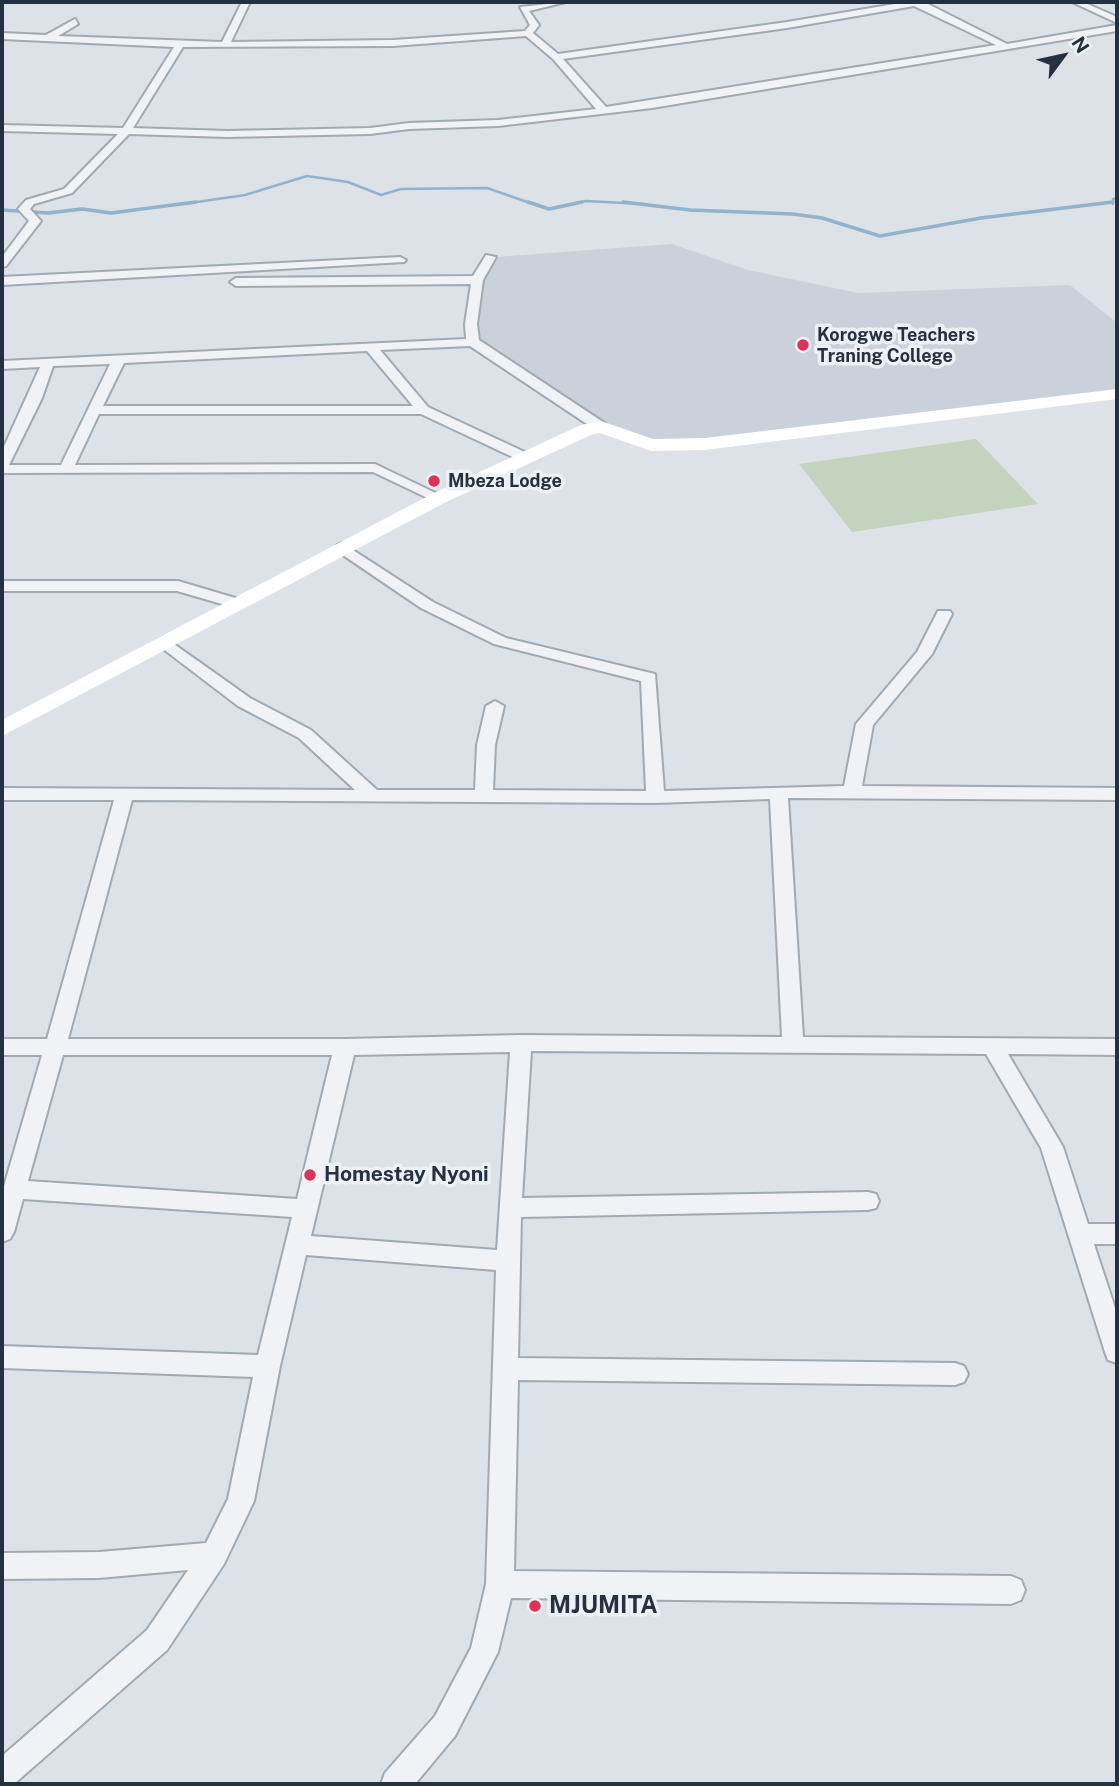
<!DOCTYPE html>
<style>
body{margin:0}
#map{position:relative;width:1119px;height:1786px;overflow:hidden;background:#dce2e8;font-family:"Public Sans",sans-serif}
canvas{display:block}
.frame{position:absolute;inset:0;border:4px solid #253040;pointer-events:none}
.north{position:absolute;left:1028px;top:21px;width:70px;height:70px;-webkit-text-stroke:5px #ecf1f6;paint-order:stroke;rotate:57deg;font-size:19px;font-weight:700;line-height:28px;text-align:center;color:#253040}
.north::after{content:'';display:block;margin:auto;width:24px;height:32px;background:#253040;clip-path:polygon(50% 0,100% 100%,50% 72%,0 100%)}
</style>
<div id="map">
<canvas width="1119" height="1786"></canvas>
<div class="frame"></div>
<div class="north">N</div>
</div>
<script>
const c = document.querySelector('canvas').getContext('2d');
c.lineJoin = 'round';
function fillPath(path, color) { c.fillStyle = color; c.fill(path, 'evenodd'); }
const shape = rows => new Path2D(rows.map(r => 'M' + r).join(''));
function strokePath(path, color, width, dash) { c.strokeStyle = color; c.lineWidth = width; c.lineCap = dash ? 'butt' : 'round'; c.setLineDash(dash || []); c.stroke(path); }
function drawText(font, color, halo, rows, align = 'center') {
  c.font = font + ' "Public Sans",sans-serif'; c.lineWidth = 7; c.setLineDash([]); c.textBaseline = 'middle'; c.strokeStyle = halo; c.fillStyle = color; for (const [text, x, y, turn = 0] of rows) {
    c.save(); c.translate(x, y); c.rotate((+turn || 0) * Math.PI / 180); c.textAlign = isNaN(turn) ? turn : align; if (halo) c.strokeText(text, 0, 0); c.fillText(text, 0, 0); c.restore();
  }
}
fillPath(shape([
 [672,244,748,270,858,293,1070,285,1117,323,1117,390,703,440,653,441,604,424,480,341,478,324,483,280,496,257]
]), '#cad1da');
fillPath(shape([
 [976,439,1038,504,852,532,799,464]
]), '#c4d3bd');
strokePath(shape([
 [183,204,245,195,307,176,348,182,381,195,401,189,487,188,533,204],
 [574,204,586,201,643,204],
 [1113,204,1113,199,1117,198]
]), '#93b2cc', 2.5);
strokePath(shape([
 [528,202,549,209,582,202],
 [623,202,690,210,793,214,822,218,880,236,981,218,1113,202],
 [2,210,48,213,82,209,111,213,196,202]
]), '#93b2cc', 3.5);
const street = shape([
 [242,2,250,2,231,42,393,40,525,31,530,25,520,7,566,2,529,11,539,25,533,33,558,54,787,22,907,2,924,2,1007,44,1117,25,1117,31,652,108,498,126,409,129,370,134,228,137,129,134,72,193,34,204,30,209,41,221,6,266,2,267,2,257,29,221,18,209,26,200,64,189,118,134,2,131,2,125,123,128,174,47,2,39,2,33,46,35,75,19,78,24,58,36,222,42,242,2],
 [914,6,996,45,606,107,563,59,787,28,914,6],
 [526,36,553,59,596,109,498,120,409,123,370,128,228,131,133,128,183,47,393,46,526,36],
 [1072,2,1083,2,1117,17,1117,23,1072,2],
 [486,255,496,257,483,280,477,324,479,340,606,424,606,430,596,430,470,346,380,350,428,407,529,454,529,460,519,460,421,414,99,414,75,465,375,464,446,498,439,502,434,501,373,472,2,473,2,451,40,367,2,369,2,361,466,339,465,324,471,284,236,286,230,282,236,278,473,276,486,255],
 [367,351,413,406,103,406,124,363,367,351],
 [110,364,61,465,9,465,42,398,53,366,110,364],
 [400,257,406,260,404,262,2,285,2,277,400,257],
 [342,543,433,602,506,638,655,674,664,791,844,786,856,724,917,652,938,611,950,611,952,614,932,654,873,725,862,786,1117,788,1117,800,788,798,803,1037,1117,1039,1117,1055,1008,1054,1063,1147,1088,1224,1117,1224,1117,1244,1094,1244,1117,1314,1117,1363,1108,1360,1105,1352,1041,1148,986,1054,531,1051,522,1198,868,1192,876,1194,879,1201,876,1208,868,1210,521,1217,518,1358,955,1363,964,1366,968,1374,964,1382,955,1385,518,1380,514,1571,1011,1576,1021,1580,1025,1590,1021,1600,1011,1604,511,1598,498,1652,455,1736,415,1784,381,1784,385,1773,435,1716,471,1648,486,1584,496,1270,306,1255,280,1366,254,1501,224,1564,167,1650,14,1784,2,1784,2,1756,147,1630,188,1570,99,1578,2,1579,2,1553,99,1552,206,1543,228,1499,253,1377,2,1368,2,1346,258,1355,292,1217,23,1199,14,1232,10,1239,2,1242,2,1193,42,1055,2,1055,2,1039,47,1039,114,800,2,800,2,788,355,790,299,738,238,706,158,645,156,642,164,637,250,698,311,730,377,790,475,790,477,745,486,706,495,701,504,706,495,745,493,790,646,791,641,681,494,644,421,608,337,551,337,545,342,543],
 [770,799,782,1037,521,1035,345,1039,68,1039,132,800,655,803,770,799],
 [510,1052,497,1250,311,1236,354,1055,510,1052],
 [63,1055,332,1055,297,1199,28,1181,63,1055],
 [2,581,178,581,242,600,244,603,236,608,177,591,2,591,2,581]
]);
strokePath(street, '#a1a9b2', 4);
fillPath(street, '#f0f2f6');
fillPath(shape([
 [1117,389,1117,399,705,450,651,451,600,433,593,434,446,502,2,736,2,720,432,494,581,425,601,421,653,439,705,438,1117,389]
]), '#fff');
for (const [x, y, r, color] of [
 [803,345,7,"#dc3356"],
 [434,481,7,"#dc3356"],
 [310,1175,7,"#dc3356"],
 [535,1606,7,"#dc3356"]
]) { const dot = new Path2D(); dot.arc(x, y, r, 0, 2 * Math.PI); c.fillStyle = color; c.fill(dot); strokePath(dot, '#ecf1f6', 2.5); }
drawText('bold 18px', '#253040', '#ecf1f6', [
 ["Korogwe Teachers",817,335],
 ["Traning College",817,356],
 ["Mbeza Lodge",448,481]
], 'left');
drawText('bold 21px', '#253040', '#ecf1f6', [
 ["Homestay Nyoni",324,1175]
], 'left');
drawText('bold 24px', '#253040', '#ecf1f6', [
 ["MJUMITA",549,1606]
], 'left');
</script>
